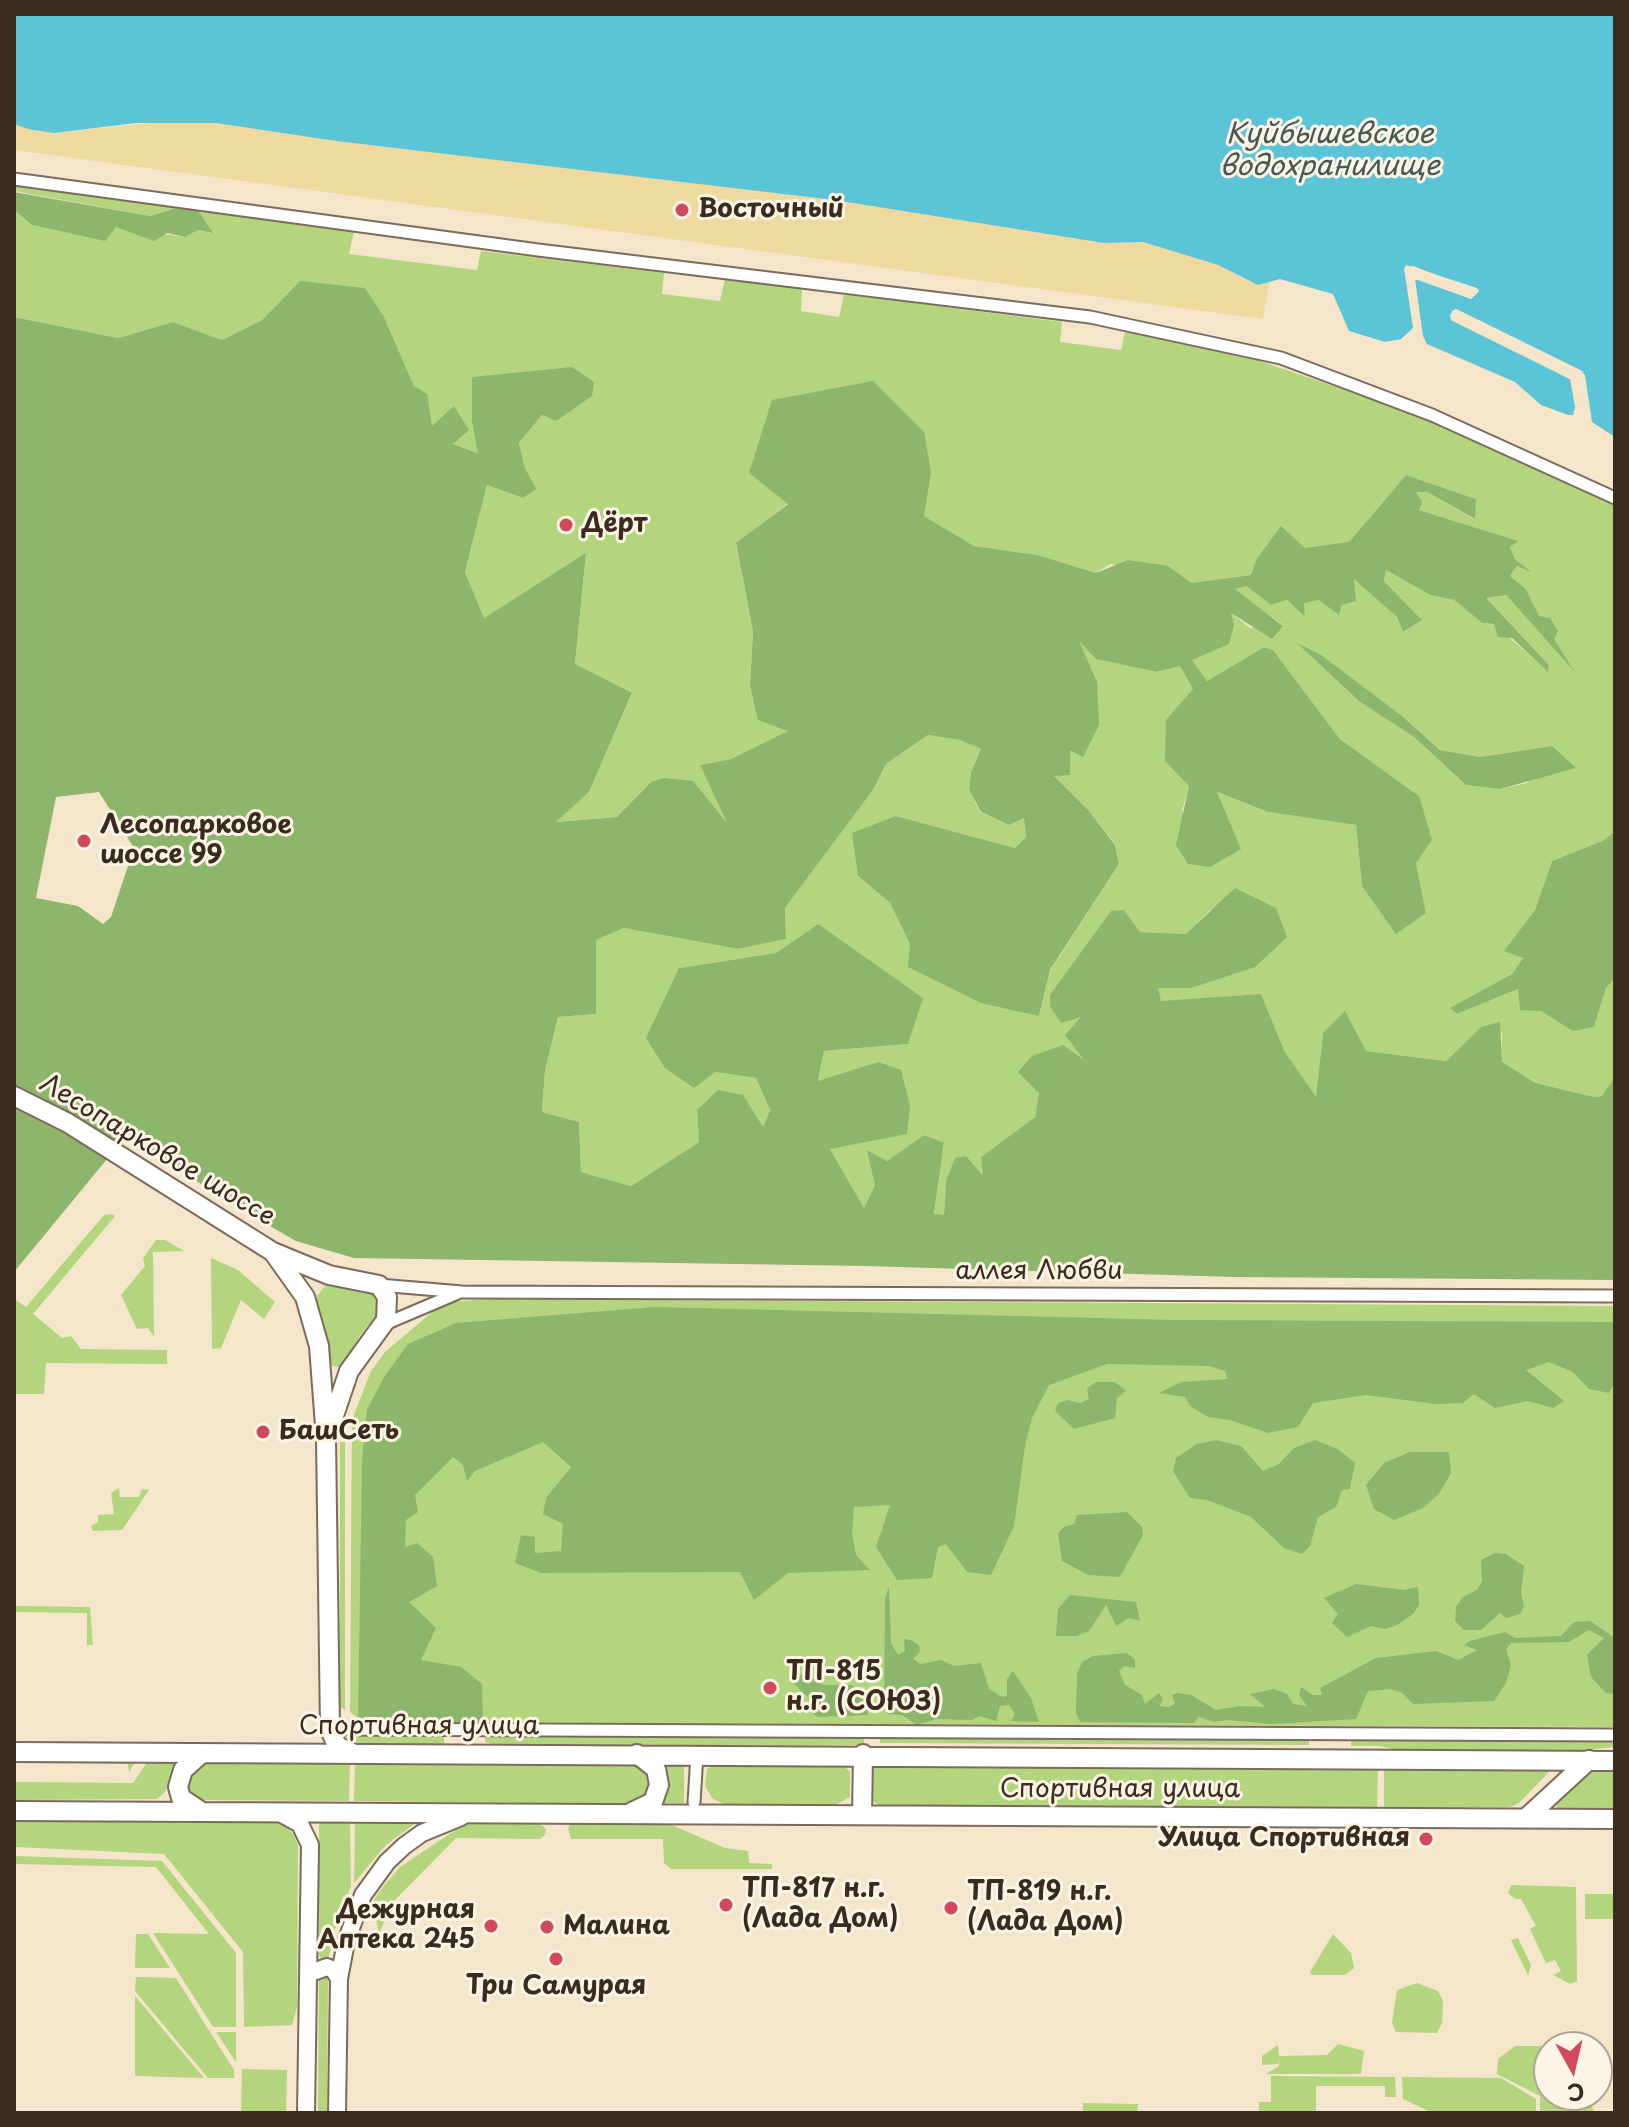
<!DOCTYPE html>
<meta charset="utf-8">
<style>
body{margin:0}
#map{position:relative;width:1629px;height:2127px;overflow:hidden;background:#f5e5cb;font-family:"Playpen Sans",sans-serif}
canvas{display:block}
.frame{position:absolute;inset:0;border:16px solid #3b2a1e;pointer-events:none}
.north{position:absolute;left:1533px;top:2031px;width:80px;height:80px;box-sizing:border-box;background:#fcf5e5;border:2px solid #afa495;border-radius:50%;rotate:172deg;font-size:22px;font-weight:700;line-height:32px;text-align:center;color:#3b2a1e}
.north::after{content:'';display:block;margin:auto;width:28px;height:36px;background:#d1495b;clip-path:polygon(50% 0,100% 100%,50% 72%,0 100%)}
</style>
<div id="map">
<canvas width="1629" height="2127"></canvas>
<div class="frame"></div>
<div class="north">С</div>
</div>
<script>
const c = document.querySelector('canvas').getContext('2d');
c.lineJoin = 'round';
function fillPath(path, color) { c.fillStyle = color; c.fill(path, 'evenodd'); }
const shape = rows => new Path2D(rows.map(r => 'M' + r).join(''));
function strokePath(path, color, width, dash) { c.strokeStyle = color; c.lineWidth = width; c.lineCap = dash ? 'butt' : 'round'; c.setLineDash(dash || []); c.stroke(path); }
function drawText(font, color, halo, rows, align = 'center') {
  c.font = font + ' "Playpen Sans",sans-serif'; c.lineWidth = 6; c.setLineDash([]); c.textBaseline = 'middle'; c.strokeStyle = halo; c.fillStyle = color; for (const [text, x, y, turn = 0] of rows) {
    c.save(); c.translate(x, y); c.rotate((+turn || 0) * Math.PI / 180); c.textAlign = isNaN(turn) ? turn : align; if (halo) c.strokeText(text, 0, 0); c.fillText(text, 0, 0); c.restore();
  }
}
fillPath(shape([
 [14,185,355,227,349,254,477,270,481,251,664,273,662,294,720,301,725,279,802,288,801,311,839,317,844,295,873,298,1062,322,1060,342,1121,350,1125,332,1143,335,1257,360,1398,408,1476,439,1615,506,1615,831,1604,840,1552,861,1535,910,1505,950,1523,958,1512,974,1451,1008,1457,1014,1518,989,1541,1011,1594,1027,1606,988,1615,978,1615,1077,1609,1089,1602,1096,1593,1097,1537,1083,1501,1062,1502,1033,1481,1027,1446,1061,1366,1051,1323,1033,1316,1099,1285,1052,1261,994,1161,1002,1157,988,1191,988,1211,909,1187,934,1140,932,1124,910,1082,1016,1087,1063,1039,1093,1035,1117,981,1157,984,1177,946,1181,944,1215,934,1215,944,1144,924,1135,887,1161,864,1208,830,1149,878,1062,818,1082,824,1051,908,1044,818,924,776,953,679,968,715,1072,756,1078,770,1110,763,1128,697,1110,699,1142,631,1186,581,1172,579,1122,542,1112,545,1071,558,1017,596,1014,596,940,624,928,738,949,786,939,785,908,873,790,886,764,928,735,961,740,981,749,971,772,969,790,980,812,1009,825,1024,818,1027,837,1015,848,896,816,858,876,890,903,910,944,1039,1016,1050,971,1119,864,1115,844,1089,811,1053,775,1070,749,1083,756,1082,653,1077,639,1097,659,1157,672,1180,666,1194,690,1167,720,1189,786,1182,811,1240,849,1216,792,1268,812,1356,825,1362,886,1426,913,1416,863,1419,796,1340,739,1273,650,1264,647,1207,681,1191,660,1230,612,1250,628,1283,625,1233,589,1246,586,1271,605,1287,600,1304,616,1304,602,1320,600,1339,614,1353,577,1397,617,1403,632,1422,620,1384,581,1386,570,1430,595,1454,600,1482,623,1494,624,1548,671,1549,665,1486,598,1506,595,1570,666,1532,607,1525,588,1510,576,1517,566,1528,570,1515,559,1510,547,1517,541,1419,510,1415,491,1427,492,1474,519,1476,499,1406,475,1349,542,1256,560,1251,575,1191,583,1110,564,1096,573,1038,555,974,546,924,516,925,506,749,473,788,503,736,544,753,631,750,685,789,731,731,759,700,765,729,827,651,782,617,817,555,822,589,792,632,694,575,664,586,554,484,618,465,572,487,485,523,498,535,489,525,468,519,443,542,415,556,421,570,409,572,368,528,372,472,422,479,453,452,444,454,407,432,427,384,317,300,281,262,320,222,340,173,322,118,338,14,317,14,210,32,225,83,236,116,227,185,237,198,230,211,233,173,209,150,216,14,191],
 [1300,645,1402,716,1440,750,1480,757,1552,746,1527,783,1500,789,1466,785,1414,737,1360,702],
 [112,1214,115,1216,33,1314,62,1338,71,1336,81,1349,167,1350,167,1364,46,1363,44,1394,14,1394,14,1299,26,1307,104,1215],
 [156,1240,165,1240,184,1251,153,1252,154,1336,148,1328,137,1329,121,1295,145,1266,143,1258],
 [211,1258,238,1270,275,1302,264,1319,241,1300,221,1348,212,1349],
 [332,1284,372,1293,379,1304,377,1314,359,1337,343,1366,336,1367,329,1364,315,1299,324,1287],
 [491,1299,1615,1306,1615,1727,363,1722,350,1712,352,1420,371,1371,385,1352,444,1302],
 [340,1442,345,1442,345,1710,340,1707],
 [119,1488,120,1497,139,1497,142,1489,149,1490,122,1530,93,1531,91,1526,98,1522,98,1515,114,1514,111,1493],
 [14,1606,90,1607,93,1645,87,1645,87,1613,14,1612],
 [356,1732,444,1733,444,1744,356,1745],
 [486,1733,864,1734,864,1745,501,1746,485,1742],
 [880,1735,1309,1737,1309,1745,880,1743],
 [1351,1736,1615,1738,1615,1747,1550,1753,1403,1751,1380,1746,1351,1746],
 [14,1761,135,1762,129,1772,128,1764],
 [148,1761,177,1761,165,1792,157,1799,14,1800,14,1782,133,1783],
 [202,1762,350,1762,349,1801,201,1800,190,1794,185,1779],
 [355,1762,636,1763,648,1773,651,1783,643,1798,627,1804,354,1801],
 [663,1764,684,1764,684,1803,661,1803,668,1785],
 [716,1764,842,1764,850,1772,850,1797,835,1805,724,1804,713,1799,705,1786,707,1769],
 [877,1764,1378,1768,1377,1807,879,1805,870,1800,871,1767],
 [1384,1768,1549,1769,1550,1771,1519,1803,1510,1807,1384,1807],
 [1615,1769,1615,1809,1557,1808,1557,1800,1582,1777,1597,1769],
 [16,1819,283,1823,294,1835,298,1846,297,2007,292,2025,244,2027,243,1952,164,1854,16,1847],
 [421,1819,386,1845,354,1883,355,1823],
 [319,1822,350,1823,351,1886,334,1931,329,1956,323,1960,319,1956],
 [466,1823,539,1823,546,1829,545,1835,540,1839,456,1838,390,1905,379,1935,373,1901,382,1888,400,1867],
 [571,1823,667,1823,725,1848,748,1851,749,1863,772,1864,772,1869,671,1869,664,1863,663,1839,571,1839,568,1828],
 [14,1856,162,1861,236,1953,236,2027,213,2027,153,1933,209,1934,156,1867,14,1864],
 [1511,1885,1576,1887,1577,1981,1570,1984,1553,1975,1561,1971,1555,1960,1546,1963,1530,1929,1536,1926,1521,1899,1515,1899,1508,1893],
 [1585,1894,1615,1894,1615,1919,1585,1919],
 [136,1934,148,1934,170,1968,135,1968],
 [1333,1934,1351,1953,1354,1968,1345,1975,1313,1975,1310,1972],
 [1518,1938,1531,1965,1528,1975,1511,1940],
 [319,1973,328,1976,327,2113,318,2113],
 [136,1977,176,1978,234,2070,234,2078,208,2078,135,1991],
 [1417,1983,1438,1991,1443,2001,1442,2023,1437,2033,1396,2032,1392,2023,1397,1990],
 [135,1996,204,2078,135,2076],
 [216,2032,236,2032,236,2062],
 [1572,2033,1582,2047,1549,2047,1549,2095,1591,2095,1593,2113,1540,2113,1540,2096,1497,2074,1498,2059,1515,2046,1557,2046],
 [1338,2044,1364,2051,1361,2074,1266,2074,1279,2066,1279,2059,1278,2064,1262,2065,1262,2056,1278,2045,1279,2056,1327,2055],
 [242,2069,287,2070,286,2113,241,2113],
 [1271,2076,1395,2077,1396,2097,1385,2097,1385,2086,1316,2086,1316,2113,1259,2113,1259,2102,1271,2102],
 [1402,2077,1501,2078,1536,2099,1536,2113,1433,2113,1403,2099],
 [1083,2103,1138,2104,1137,2113,1083,2113]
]), '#b2d57e');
fillPath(shape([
 [14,192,150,216,173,209,197,209,213,233,198,230,185,237,167,233,154,241,116,227,105,241,32,225,14,210],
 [300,281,365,288,384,317,414,386,427,394,432,426,454,406,469,430,453,444,478,453,472,422,472,377,572,367,594,382,592,396,556,421,542,415,519,443,525,468,536,489,523,498,487,485,465,572,484,618,586,553,575,664,632,693,589,792,556,822,617,817,651,782,664,778,693,781,727,823,700,765,731,759,788,731,758,720,750,685,753,631,736,543,788,504,749,473,772,400,873,381,924,432,931,472,924,516,974,546,1038,555,1096,573,1128,560,1168,566,1191,583,1251,575,1256,560,1281,526,1305,548,1349,542,1406,475,1476,499,1475,519,1427,492,1416,492,1422,502,1419,510,1518,541,1510,547,1515,559,1531,572,1517,566,1510,576,1525,588,1539,616,1550,618,1558,631,1554,639,1574,671,1506,595,1486,598,1549,665,1548,672,1512,638,1498,637,1494,624,1482,623,1454,600,1430,595,1386,570,1384,581,1422,620,1403,632,1397,617,1354,579,1356,601,1342,605,1339,615,1319,600,1304,603,1305,617,1287,600,1271,605,1246,586,1235,589,1283,626,1272,639,1231,613,1234,625,1229,644,1192,660,1207,681,1264,647,1273,650,1340,739,1419,796,1432,840,1416,863,1426,913,1396,934,1362,886,1356,825,1268,812,1217,792,1241,849,1210,867,1188,864,1176,845,1189,786,1165,761,1166,720,1193,689,1180,666,1157,672,1096,659,1079,641,1097,682,1099,725,1083,757,1070,750,1070,775,1054,776,1089,811,1115,845,1119,864,1050,970,1039,1016,981,1003,908,967,910,944,890,903,858,876,852,833,896,816,1015,848,1026,837,1024,818,1009,825,981,812,969,790,971,772,981,749,960,740,928,735,886,764,873,790,785,908,786,939,738,949,624,928,596,940,596,1014,558,1017,545,1071,542,1112,579,1122,581,1172,631,1186,699,1142,697,1110,718,1090,743,1095,763,1127,770,1110,756,1078,715,1072,694,1088,665,1068,646,1038,679,968,776,953,818,924,923,998,908,1044,824,1051,818,1081,878,1062,901,1070,910,1106,907,1134,830,1149,864,1208,875,1185,867,1150,887,1161,924,1135,944,1143,934,1214,944,1215,946,1181,955,1158,966,1156,983,1176,981,1157,1035,1117,1039,1093,1018,1072,1032,1056,1063,1045,1084,1060,1065,1035,1081,1017,1061,1023,1050,1006,1050,995,1111,911,1124,910,1140,932,1186,934,1235,888,1276,908,1287,937,1255,967,1191,988,1158,988,1161,1001,1261,994,1285,1052,1316,1097,1323,1033,1345,1011,1366,1051,1446,1061,1481,1027,1500,1022,1502,1062,1536,1083,1594,1097,1602,1096,1615,1077,1615,1280,1235,1277,865,1266,354,1258,296,1241,240,1209,126,1136,14,1272,14,317,118,338,173,322,222,340,262,320],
 [99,792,134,848,111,917,103,924,78,906,36,898,56,797],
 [1297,643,1321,655,1402,716,1440,750,1480,757,1552,746,1576,768,1500,789,1466,785,1414,737,1360,702],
 [1615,831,1615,978,1606,988,1594,1027,1573,1031,1541,1011,1520,1010,1518,989,1457,1014,1450,1008,1512,974,1523,958,1504,951,1535,910,1552,861,1604,840],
 [655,1307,1176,1320,1615,1322,1615,1382,1609,1393,1589,1389,1573,1372,1549,1362,1526,1370,1564,1401,1553,1408,1528,1401,1495,1408,1474,1394,1463,1403,1436,1404,1366,1395,1313,1403,1298,1427,1268,1433,1230,1420,1208,1417,1190,1406,1185,1397,1159,1393,1181,1382,1227,1379,1225,1371,1209,1366,1107,1364,1049,1385,1032,1418,1025,1446,1014,1526,991,1575,967,1572,946,1544,938,1547,932,1578,897,1580,876,1547,890,1505,854,1507,852,1533,856,1555,870,1570,788,1573,754,1600,740,1572,541,1573,515,1563,521,1535,535,1537,535,1553,561,1551,563,1524,543,1514,546,1498,571,1467,543,1442,475,1471,467,1481,463,1465,453,1457,415,1495,418,1512,406,1520,405,1547,417,1543,433,1557,437,1586,409,1602,436,1628,421,1660,461,1667,482,1684,483,1724,358,1720,362,1461,367,1410,384,1377,408,1344,456,1323],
 [1096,1382,1115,1382,1126,1391,1117,1398,1115,1418,1074,1429,1055,1411,1058,1403,1067,1400,1080,1403,1089,1399,1087,1388],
 [1216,1440,1241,1446,1263,1471,1279,1464,1294,1448,1315,1440,1338,1449,1355,1463,1350,1489,1342,1490,1336,1507,1318,1517,1310,1546,1302,1554,1284,1548,1251,1517,1207,1500,1190,1498,1173,1471,1176,1458,1197,1444],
 [1410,1452,1449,1452,1451,1473,1439,1494,1423,1508,1394,1520,1374,1509,1366,1485,1384,1463],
 [1127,1512,1142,1527,1143,1535,1120,1577,1088,1575,1062,1561,1058,1533,1064,1527,1074,1524,1077,1515],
 [1495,1553,1506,1554,1524,1566,1521,1593,1524,1606,1520,1614,1506,1618,1500,1613,1481,1630,1464,1630,1455,1621,1456,1607,1463,1597,1477,1590,1482,1581,1481,1560],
 [1356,1584,1404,1590,1418,1587,1419,1605,1413,1614,1397,1625,1386,1629,1371,1626,1347,1637,1332,1623,1338,1614,1324,1598],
 [889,1586,891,1643,898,1655,905,1651,904,1639,911,1640,919,1645,920,1652,913,1659,921,1664,941,1660,954,1666,981,1663,989,1689,1002,1697,1007,1696,1007,1679,1013,1671,1031,1698,1039,1722,1011,1721,1015,1714,1009,1705,1000,1706,996,1721,980,1716,972,1720,936,1719,917,1725,902,1715,888,1714,884,1704,885,1599],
 [1070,1595,1136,1602,1140,1621,1129,1618,1116,1626,1106,1605,1089,1631,1076,1636,1056,1636,1058,1609],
 [1590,1621,1615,1638,1615,1694,1606,1693,1591,1677,1587,1655,1604,1638,1589,1630,1569,1642,1511,1643,1506,1649,1511,1665,1506,1683,1494,1701,1413,1704,1402,1693,1391,1689,1368,1691,1356,1719,1271,1724,1227,1720,1214,1722,1199,1717,1194,1723,1080,1722,1076,1713,1077,1674,1082,1662,1093,1656,1127,1653,1135,1660,1135,1668,1124,1666,1119,1671,1125,1685,1142,1695,1145,1704,1159,1693,1163,1699,1159,1706,1168,1707,1175,1704,1172,1695,1177,1693,1191,1695,1216,1710,1240,1706,1265,1707,1250,1694,1274,1689,1287,1694,1293,1704,1307,1706,1299,1695,1301,1687,1313,1695,1322,1695,1320,1688,1376,1658,1436,1651,1458,1660,1477,1650,1464,1645,1470,1641,1505,1632,1515,1638,1561,1636,1574,1622],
 [805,1674,824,1685,852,1685,868,1703,868,1715,817,1717,811,1712,813,1702,793,1683,793,1676]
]), '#8db66d');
fillPath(shape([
 [170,121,216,123,336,141,834,200,1104,243,1143,242,1218,265,1249,282,1269,282,1263,319,14,150,14,124,54,133]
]), '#eeda9e');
fillPath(shape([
 [14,14,1615,14,1615,437,1592,422,1585,375,1580,370,1456,309,1450,315,1451,320,1570,379,1575,407,1573,415,1568,415,1541,405,1515,382,1427,344,1423,336,1415,279,1471,299,1479,291,1413,266,1404,268,1413,328,1401,339,1385,342,1349,331,1333,294,1280,279,1258,285,1218,265,1143,242,1104,243,834,200,336,141,216,123,136,123,54,133,28,129,14,124]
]), '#5bc4d7');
fillPath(shape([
 [1406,265,1477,288,1479,291,1471,299,1420,279,1414,280,1411,277,1418,274,1472,295,1474,291,1408,269,1409,276,1404,271],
 [1456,309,1580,370,1584,372,1579,374,1455,313,1454,317,1566,372,1573,377,1570,379,1451,320,1452,311]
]), '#f5e5cb');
const minor = shape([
 [14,179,538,250,1090,317,1281,358,1432,415,1615,498],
 [379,1285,462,1292,1615,1296],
 [385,1324,458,1293],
 [330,1729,1615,1735],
 [694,1802,697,1755]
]);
const secondary = shape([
 [278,1812,300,1824,310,1845,306,2113],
 [310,1973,327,1967,334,1970,339,1979],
 [337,2113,339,1979,346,1942,363,1895,387,1862,404,1846,422,1833,461,1817]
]);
const primary = shape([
 [14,1096,68,1123,273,1252,329,1275,379,1285,387,1297,386,1320,349,1371,326,1439],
 [273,1252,305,1297,319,1346,326,1439,330,1729,337,1746,352,1753],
 [14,1752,1615,1761],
 [201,1754,183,1770,178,1787,181,1798,202,1812,1615,1819],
 [14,1811,199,1812],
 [632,1812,653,1802,659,1785,656,1769,637,1754],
 [862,1815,863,1754],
 [1526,1818,1589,1760]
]);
strokePath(minor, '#7c6b5b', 15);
strokePath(secondary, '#7c6b5b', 20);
strokePath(primary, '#7c6b5b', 22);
strokePath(minor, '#fff', 11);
strokePath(secondary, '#fff', 16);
strokePath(primary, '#fff', 18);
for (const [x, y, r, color] of [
 [682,210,8,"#d1495b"],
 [566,525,8,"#d1495b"],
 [84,841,8,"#d1495b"],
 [263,1432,8,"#d1495b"],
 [770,1688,8,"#d1495b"],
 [1426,1839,8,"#d1495b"],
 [726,1905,8,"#d1495b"],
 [951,1908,8,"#d1495b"],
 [491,1926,8,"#d1495b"],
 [547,1927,8,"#d1495b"],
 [556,1959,8,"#d1495b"]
]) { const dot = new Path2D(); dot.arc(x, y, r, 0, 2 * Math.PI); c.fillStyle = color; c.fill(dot); strokePath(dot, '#fcf5e5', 3); }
drawText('bold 26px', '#3b2a1e', '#fcf5e5', [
 ["Восточный",698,210],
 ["Дёрт",582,525],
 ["Лесопарковое",100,826],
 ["шоссе 99",100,856],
 ["БашСеть",279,1432],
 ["ТП-815",786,1673],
 ["н.г. (СОЮЗ)",786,1703],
 ["Улица Спортивная",1410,1839,"right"],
 ["ТП-817 н.г.",742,1890],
 ["(Лада Дом)",742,1920],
 ["ТП-819 н.г.",967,1893],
 ["(Лада Дом)",967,1923],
 ["Дежурная",475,1911,"right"],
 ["Аптека 245",475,1941,"right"],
 ["Малина",563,1927],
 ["Три Самурая",556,1987,"center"]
], 'left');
drawText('26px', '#3b2a1e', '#fcf5e5', [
 ["Лесопарковое шоссе",157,1151,31],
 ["аллея Любви",1039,1272],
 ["Спортивная улица",419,1727],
 ["Спортивная улица",1120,1790]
]);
drawText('italic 28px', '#455856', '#fcf5e5', [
 ["Куйбышевское",1330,135],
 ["водохранилище",1330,167]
]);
</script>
